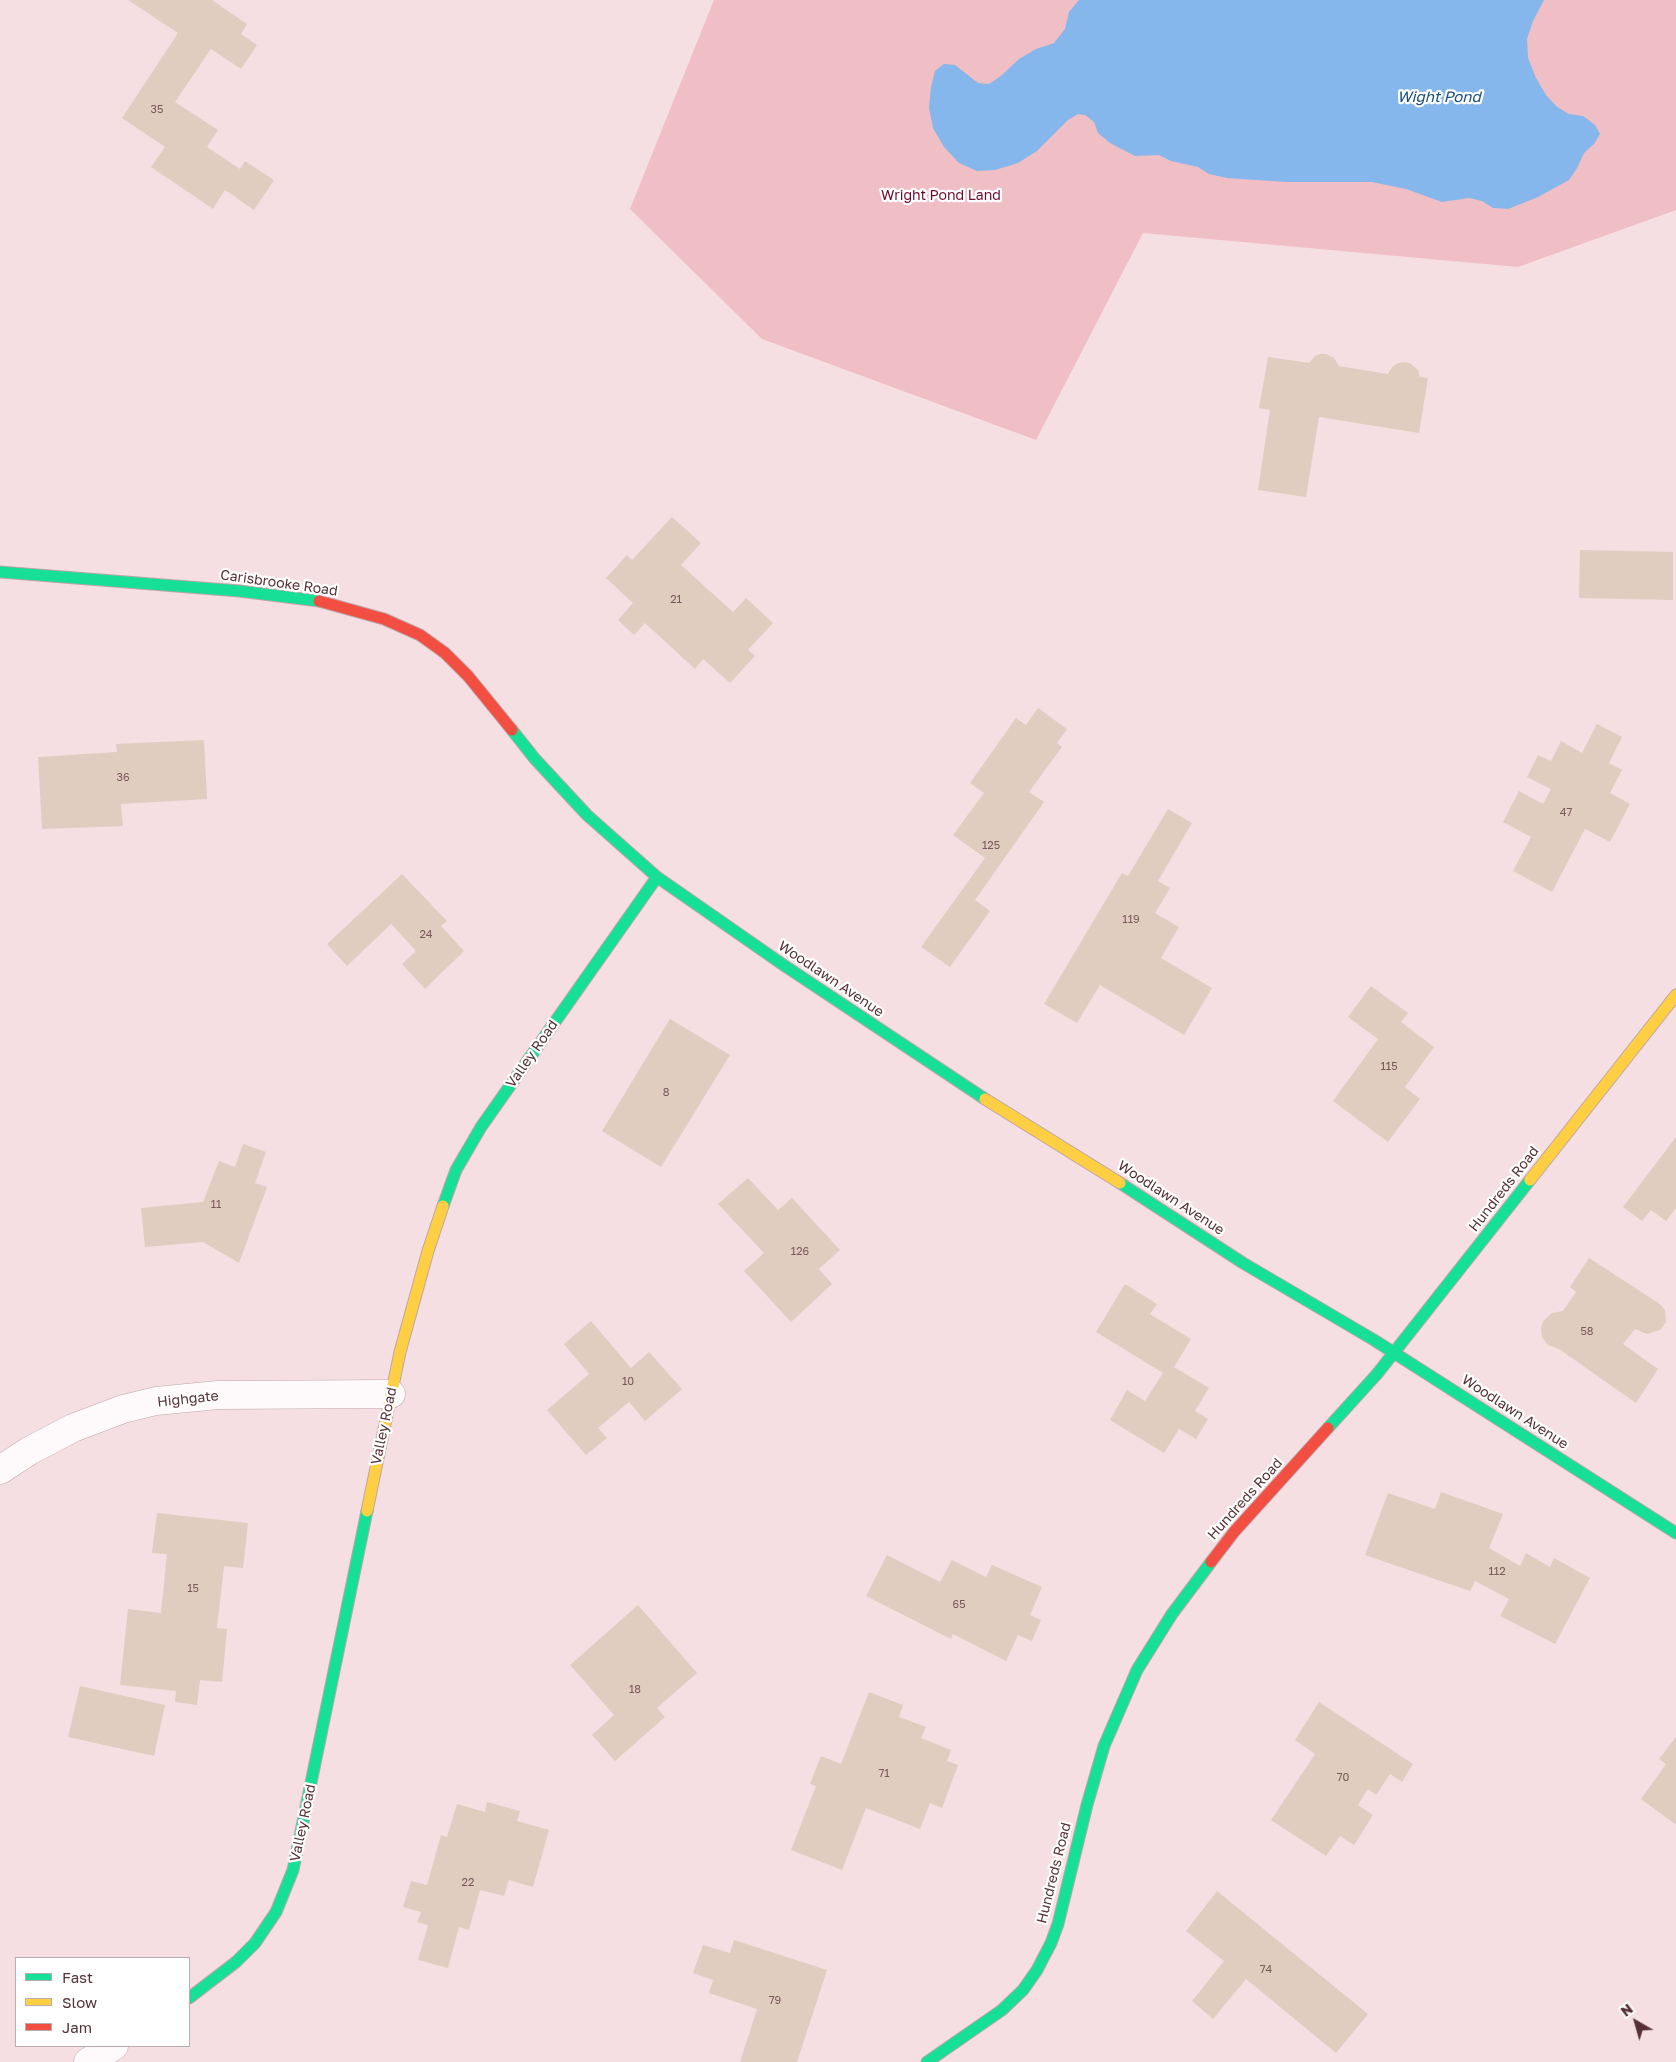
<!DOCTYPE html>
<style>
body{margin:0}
#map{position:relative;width:1676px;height:2062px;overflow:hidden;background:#f5dfe2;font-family:"Golos Text",sans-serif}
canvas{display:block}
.legend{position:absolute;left:15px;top:1957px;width:175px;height:90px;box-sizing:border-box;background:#fff;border:1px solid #bbadaf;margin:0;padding:6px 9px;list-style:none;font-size:15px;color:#553137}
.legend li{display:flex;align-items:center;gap:10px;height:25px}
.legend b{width:25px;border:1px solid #bbadaf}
.north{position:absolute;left:1611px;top:1997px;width:50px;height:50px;-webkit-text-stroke:4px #fff;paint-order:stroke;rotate:322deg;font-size:14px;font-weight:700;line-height:20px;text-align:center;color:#553137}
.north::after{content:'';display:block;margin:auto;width:18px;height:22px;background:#553137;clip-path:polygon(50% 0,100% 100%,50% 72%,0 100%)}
</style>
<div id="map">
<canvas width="1676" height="2062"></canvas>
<ul class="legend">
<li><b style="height:6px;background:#16e098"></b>Fast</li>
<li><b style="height:6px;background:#ffcf43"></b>Slow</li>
<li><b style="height:6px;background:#f24e42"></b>Jam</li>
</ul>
<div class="north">N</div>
</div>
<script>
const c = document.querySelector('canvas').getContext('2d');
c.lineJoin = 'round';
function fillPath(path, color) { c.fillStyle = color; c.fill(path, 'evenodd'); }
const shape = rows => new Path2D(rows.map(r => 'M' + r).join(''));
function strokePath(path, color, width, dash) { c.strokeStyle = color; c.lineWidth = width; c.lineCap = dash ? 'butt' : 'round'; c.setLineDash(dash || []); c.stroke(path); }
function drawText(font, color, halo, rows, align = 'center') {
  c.font = font + ' "Golos Text",sans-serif'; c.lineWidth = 4.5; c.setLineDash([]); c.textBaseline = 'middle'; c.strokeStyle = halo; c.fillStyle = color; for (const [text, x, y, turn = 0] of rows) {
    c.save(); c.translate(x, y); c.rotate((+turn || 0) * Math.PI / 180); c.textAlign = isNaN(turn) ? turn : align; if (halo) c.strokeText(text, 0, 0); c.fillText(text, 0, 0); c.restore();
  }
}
fillPath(shape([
 [714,0,1676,0,1676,210,1518,267,1143,233,1036,440,762,339,630,209]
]), '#f0bec5');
fillPath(shape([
 [1079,0,1544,0,1533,21,1527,39,1528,58,1536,78,1546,95,1557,107,1569,114,1583,116,1595,125,1600,134,1594,144,1584,153,1577,168,1569,180,1538,197,1508,209,1493,208,1482,201,1469,198,1442,202,1406,189,1372,182,1287,182,1227,178,1209,174,1198,167,1171,161,1159,155,1135,156,1110,143,1098,133,1094,122,1085,115,1078,114,1068,120,1037,151,1018,163,995,170,977,171,959,163,944,147,933,128,929,108,931,87,935,71,944,64,955,65,978,83,989,84,1001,76,1019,59,1036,49,1054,43,1065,29,1069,12]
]), '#85b6ec');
fillPath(shape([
 [128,0,212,0,247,24,241,34,257,45,241,69,211,49,175,102,218,130,207,147,240,169,245,161,274,180,254,210,225,190,213,209,151,167,165,147,122,118,178,33],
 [1320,354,1326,354,1334,358,1339,366,1388,374,1392,367,1398,363,1406,362,1411,364,1418,370,1420,377,1428,378,1419,433,1319,417,1306,497,1258,490,1270,410,1259,408,1268,357,1309,363,1315,356],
 [672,517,701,543,681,565,733,612,746,598,773,623,748,650,755,656,730,683,703,659,695,669,645,623,634,635,618,620,633,603,606,578,627,555,632,560],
 [1580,550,1673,552,1673,600,1579,598],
 [1038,708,1067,729,1057,743,1062,747,1029,792,1044,802,975,900,990,911,950,967,921,947,985,858,953,835,984,793,970,783,1016,718,1026,725],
 [1597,724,1622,737,1609,763,1622,770,1610,793,1630,804,1610,842,1585,829,1552,892,1513,871,1531,837,1503,822,1519,791,1543,804,1551,789,1527,777,1538,755,1551,761,1561,741,1582,753],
 [204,740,207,799,121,804,123,826,42,829,38,757,117,752,116,744],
 [1168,809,1192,823,1158,881,1170,888,1155,913,1179,927,1161,958,1212,988,1184,1035,1100,985,1077,1023,1044,1004,1122,873,1128,876],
 [402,874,447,921,441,926,464,951,425,989,402,964,416,951,391,924,347,966,327,944],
 [1371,986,1408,1013,1401,1022,1434,1047,1405,1087,1420,1099,1388,1142,1333,1101,1378,1039,1348,1017],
 [670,1019,730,1055,661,1167,602,1131],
 [1676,1137,1676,1208,1666,1221,1651,1210,1642,1221,1623,1207],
 [243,1144,266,1152,255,1183,267,1187,239,1263,203,1242,145,1247,141,1208,203,1202,219,1161,235,1167],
 [748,1178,778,1210,792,1198,840,1250,819,1269,832,1284,791,1322,744,1271,764,1253,718,1204],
 [1589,1258,1660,1304,1665,1310,1666,1322,1660,1330,1647,1334,1635,1329,1623,1344,1658,1369,1636,1403,1559,1349,1548,1345,1542,1337,1541,1328,1543,1321,1552,1313,1563,1311,1576,1292,1570,1287],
 [1125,1284,1157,1304,1150,1314,1191,1339,1174,1367,1209,1388,1195,1411,1208,1419,1196,1439,1179,1429,1164,1453,1110,1420,1127,1390,1145,1401,1163,1373,1096,1332],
 [591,1321,631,1368,649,1352,682,1389,645,1421,629,1402,598,1428,607,1438,586,1455,547,1410,589,1374,564,1344],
 [1441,1492,1503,1514,1489,1548,1520,1566,1526,1553,1550,1567,1554,1558,1590,1578,1555,1644,1500,1616,1509,1599,1475,1581,1470,1591,1365,1555,1388,1493,1435,1509],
 [157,1513,248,1523,243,1568,224,1566,217,1628,227,1629,222,1682,200,1680,197,1705,175,1702,176,1691,120,1685,128,1609,161,1613,167,1554,152,1553],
 [887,1555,940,1582,952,1560,986,1577,992,1565,1042,1587,1030,1615,1041,1620,1032,1641,1018,1635,1006,1661,953,1634,951,1639,866,1596],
 [638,1605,697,1673,657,1708,665,1717,615,1761,592,1735,614,1715,570,1665],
 [80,1686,165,1705,154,1756,68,1737],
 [869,1692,903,1705,899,1717,926,1727,921,1738,951,1750,947,1761,958,1765,942,1808,930,1803,920,1829,866,1808,842,1870,791,1850,816,1786,810,1784,821,1756,841,1764],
 [1319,1702,1413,1764,1402,1782,1390,1774,1376,1795,1368,1789,1358,1805,1373,1815,1354,1845,1340,1836,1326,1856,1271,1820,1315,1754,1295,1740],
 [1676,1737,1676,1823,1675,1824,1641,1799,1666,1764,1659,1759],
 [487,1802,520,1811,517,1821,549,1830,533,1887,509,1880,504,1896,480,1890,469,1930,459,1927,448,1968,418,1960,428,1925,417,1922,421,1912,403,1907,411,1881,427,1885,441,1835,447,1837,457,1804,485,1812],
 [1217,1891,1368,2014,1336,2053,1246,1979,1213,2019,1192,2001,1224,1961,1186,1931],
 [734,1940,827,1970,797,2062,740,2062,757,2009,709,1993,713,1980,693,1973,703,1945,730,1953]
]), '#e1ccc0');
const street = shape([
 [0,1470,29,1451,73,1428,123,1409,156,1401,218,1395,391,1394],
 [88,2062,114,2046]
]);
const fast = shape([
 [0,572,239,591,319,601],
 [512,730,535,759,587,815,657,877,782,964,985,1099],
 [1120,1183,1243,1263,1374,1340,1676,1533],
 [443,1206,456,1170,481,1127,657,877],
 [1328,1428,1377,1374,1530,1180],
 [189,1998,236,1962,255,1943,276,1912,293,1870,367,1511],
 [927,2062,1002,2010,1023,1990,1037,1970,1051,1943,1058,1924,1087,1805,1104,1746,1137,1670,1172,1614,1211,1562]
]);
const slow = shape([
 [985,1099,1120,1183],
 [1530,1180,1676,995],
 [367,1511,400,1352,428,1251,443,1206]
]);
const jam = shape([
 [319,601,384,619,420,635,445,653,468,676,512,730],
 [1211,1562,1234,1532,1328,1428]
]);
strokePath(street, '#bea5a9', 29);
strokePath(fast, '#bea5a9', 13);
strokePath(slow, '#bea5a9', 13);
strokePath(jam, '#bea5a9', 13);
strokePath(street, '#fefafb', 28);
strokePath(fast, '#16e098', 11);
strokePath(slow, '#ffcf43', 11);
strokePath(jam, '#f24e42', 11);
drawText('11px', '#785859', null, [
 ["35",157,110],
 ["21",676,600],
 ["36",123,778],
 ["47",1566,813],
 ["125",991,846],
 ["119",1131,920],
 ["24",426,935],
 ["115",1389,1067],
 ["8",666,1093],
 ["11",216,1205],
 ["126",800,1252],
 ["58",1587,1332],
 ["10",628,1382],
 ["112",1497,1572],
 ["15",193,1589],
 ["65",959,1605],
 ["18",635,1690],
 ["71",884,1774],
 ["70",1343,1778],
 ["22",468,1883],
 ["74",1266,1970],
 ["79",775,2001]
]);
drawText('14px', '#70092c', '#fff', [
 ["Wright Pond Land",941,196]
]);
drawText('14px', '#553137', '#fff', [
 ["Carisbrooke Road",279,583,8],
 ["Woodlawn Avenue",831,979,34],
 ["Valley Road",532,1054,-55],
 ["Hundreds Road",1504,1189,-52],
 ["Woodlawn Avenue",1171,1198,33],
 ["Highgate",188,1399,-6],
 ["Woodlawn Avenue",1515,1412,33],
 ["Valley Road",384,1426,-78],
 ["Hundreds Road",1245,1499,-48],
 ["Valley Road",303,1823,-78],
 ["Hundreds Road",1054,1873,-76]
]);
drawText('italic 15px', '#154d7f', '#fff', [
 ["Wight Pond",1439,97]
]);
</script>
